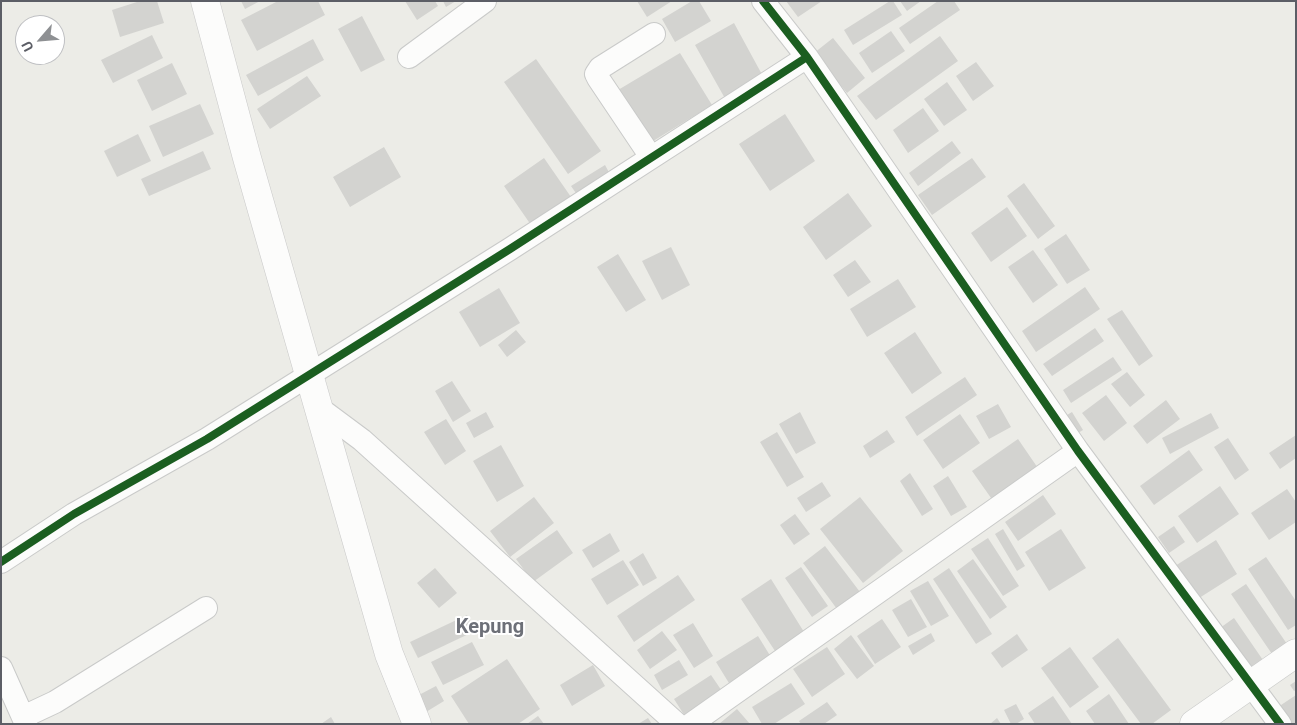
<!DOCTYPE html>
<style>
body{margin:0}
#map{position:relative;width:1297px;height:725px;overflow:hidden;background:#ecece7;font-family:Roboto,sans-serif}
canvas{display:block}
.frame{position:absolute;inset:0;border:2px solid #5c5e66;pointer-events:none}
.north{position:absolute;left:15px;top:15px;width:50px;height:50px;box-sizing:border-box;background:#fff;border:1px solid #bebfc2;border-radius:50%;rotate:243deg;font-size:14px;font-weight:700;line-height:20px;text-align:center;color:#5c5e66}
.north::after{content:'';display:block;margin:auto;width:18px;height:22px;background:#8e9093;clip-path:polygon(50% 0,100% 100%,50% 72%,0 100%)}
</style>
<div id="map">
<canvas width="1297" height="725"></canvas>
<div class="frame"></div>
<div class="north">U</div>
</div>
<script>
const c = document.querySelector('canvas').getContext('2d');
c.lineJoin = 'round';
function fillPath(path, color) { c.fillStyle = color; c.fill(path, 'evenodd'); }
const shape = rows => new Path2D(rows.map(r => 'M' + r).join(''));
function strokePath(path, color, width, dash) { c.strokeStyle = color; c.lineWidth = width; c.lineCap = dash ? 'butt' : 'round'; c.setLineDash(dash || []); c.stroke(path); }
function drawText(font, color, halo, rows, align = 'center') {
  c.font = font + ' Roboto,sans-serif'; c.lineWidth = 4; c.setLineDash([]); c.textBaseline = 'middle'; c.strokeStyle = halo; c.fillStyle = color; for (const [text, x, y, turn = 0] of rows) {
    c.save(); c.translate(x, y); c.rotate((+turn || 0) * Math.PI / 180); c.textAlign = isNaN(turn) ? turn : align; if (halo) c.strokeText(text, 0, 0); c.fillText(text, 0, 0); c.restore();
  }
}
fillPath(shape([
 [140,1,157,1,164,23,120,37,112,10],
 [241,1,260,1,245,9],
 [278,1,318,1,325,15,257,51,241,20],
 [405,1,435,1,438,6,417,20],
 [443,1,456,1,446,7],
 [637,1,672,1,647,17],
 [692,1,699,1,711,21,675,42,662,19],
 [786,1,822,1,798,17],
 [890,1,893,1,902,15,853,45,844,30],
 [900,1,921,1,907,11],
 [938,1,954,1,960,10,910,44,899,28],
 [362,16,385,60,361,72,338,29],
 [734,23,765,80,727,102,695,45],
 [891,31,905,51,872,73,859,53],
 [152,35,163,58,113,83,101,60],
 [940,36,958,61,876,120,857,96],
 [833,38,865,78,847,93,814,53],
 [313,39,324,60,258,96,246,75],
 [680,53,712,105,645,146,613,93],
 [536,59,601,151,568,174,504,82],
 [976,62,994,86,973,101,956,76],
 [172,63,187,94,152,111,137,80],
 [307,76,321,96,270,129,257,109],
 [947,82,967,110,944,126,924,99],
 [200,104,214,134,163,157,149,126],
 [923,108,939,131,908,153,893,130],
 [785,114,815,161,770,191,739,144],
 [138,134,151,161,117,177,104,151],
 [952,141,961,153,918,186,909,173],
 [384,147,401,177,350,207,333,177],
 [203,151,211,169,149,196,141,179],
 [544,158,571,197,531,225,504,186],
 [972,158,986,177,932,215,918,195],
 [605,165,611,176,578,196,571,186],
 [1024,183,1055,226,1038,239,1007,196],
 [848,193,872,226,826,260,803,227],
 [1007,207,1027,236,991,262,971,233],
 [1066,234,1090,270,1067,284,1044,249],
 [671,247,690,285,662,300,642,261],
 [1033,250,1058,285,1033,303,1008,267],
 [618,254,646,300,626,312,597,267],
 [855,260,871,282,848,297,833,275],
 [898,279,916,307,867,337,850,309],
 [1085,287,1100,309,1036,352,1022,331],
 [499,288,520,323,480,347,459,312],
 [1122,310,1153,356,1139,366,1107,319],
 [1095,328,1104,341,1052,376,1043,364],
 [516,330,526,342,507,357,498,345],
 [915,332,942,373,912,394,884,353],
 [1113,357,1122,370,1071,403,1063,390],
 [1127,372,1145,395,1130,407,1111,384],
 [965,377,977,395,917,436,905,417],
 [452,381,471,411,453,422,435,391],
 [1106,395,1127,423,1104,441,1082,413],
 [1166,400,1180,419,1147,444,1133,426],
 [998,404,1011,427,989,439,976,416],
 [486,412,494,427,474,438,466,423],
 [800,412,816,443,796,454,779,424],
 [1072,412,1083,430,1073,436,1062,418],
 [1211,413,1219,428,1170,454,1162,438],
 [960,414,980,443,943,469,923,440],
 [446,419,466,451,445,465,424,432],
 [887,430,895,442,870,458,863,446],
 [777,432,804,477,787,487,760,442],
 [1296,435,1296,458,1280,469,1269,453],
 [1228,438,1249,470,1235,480,1214,447],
 [1018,439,1042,474,996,505,972,471],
 [501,445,524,486,497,502,473,461],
 [1189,450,1203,470,1154,505,1140,486],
 [910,473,933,509,922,516,900,481],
 [948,476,967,507,951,516,933,486],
 [822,482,831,496,806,512,797,498],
 [1220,486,1239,514,1197,543,1178,516],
 [1287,489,1296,502,1296,522,1269,540,1251,513],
 [1043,495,1056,514,1018,541,1005,522],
 [534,497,554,523,510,557,490,531],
 [860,497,903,551,863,583,820,529],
 [795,514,810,534,794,545,780,525],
 [1174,526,1185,542,1169,553,1158,537],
 [1003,529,1025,566,1017,571,995,534],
 [1061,529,1086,568,1049,591,1025,552],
 [557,530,573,553,533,582,516,559],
 [610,533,620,551,593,568,582,550],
 [988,538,1019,586,1003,596,971,549],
 [1216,540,1237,574,1196,600,1175,566],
 [825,546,860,592,837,609,803,563],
 [643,553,657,578,643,586,629,562],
 [1266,557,1296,601,1296,625,1288,630,1248,569],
 [973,559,1007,607,990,619,957,571],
 [623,560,639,585,607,605,591,579],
 [801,567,828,606,812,617,785,578],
 [435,568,457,593,439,608,417,583],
 [949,568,992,634,976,644,933,579],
 [678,575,695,600,634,642,617,616],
 [771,579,804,632,775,651,741,599],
 [928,581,949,616,931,626,910,591],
 [1246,584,1287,644,1272,654,1231,594],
 [911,599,927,627,908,637,892,610],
 [467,615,475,631,418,658,410,642],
 [1234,618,1265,663,1251,673,1220,628],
 [882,619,901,647,875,664,857,636],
 [693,623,713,656,694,668,673,635],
 [662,631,677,650,650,669,637,650],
 [931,633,935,641,913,655,908,646],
 [1017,634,1028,650,1002,668,991,653],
 [851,635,874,666,857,679,834,649],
 [758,636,774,662,732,688,716,662],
 [1118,638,1171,710,1152,724,1141,724,1092,658],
 [472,642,484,665,443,685,431,662],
 [827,647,845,674,812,697,793,669],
 [1070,647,1099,687,1070,708,1041,668],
 [507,659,540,709,518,724,469,724,451,696],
 [679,660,688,675,662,690,654,675],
 [593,665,605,686,572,706,560,685],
 [711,675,726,697,688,721,674,699],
 [1296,681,1296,690,1294,691,1290,685],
 [791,683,805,704,774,724,762,724,752,707],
 [436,686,444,701,426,712,417,696],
 [1109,694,1129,724,1095,724,1086,711],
 [1296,695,1296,724,1284,724,1275,709],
 [1053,696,1072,724,1035,724,1028,713],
 [827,702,837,715,824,724,801,724,799,721],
 [1016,704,1024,719,1016,724,1011,724,1004,710],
 [737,709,750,724,719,724],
 [538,716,544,724,527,724],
 [331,717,335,724,321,724],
 [648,718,652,724,638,724],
 [997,718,1001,724,990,724]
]), '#d3d3d0');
const minor = shape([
 [763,1,807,57,1078,451,1280,724],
 [409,57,485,1],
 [651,157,598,78,596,74,600,68,654,34],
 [319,408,362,440,677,724],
 [1,562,74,514,207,439,510,249,807,57],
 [1,668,26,724],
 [23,717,55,702,206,608],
 [691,724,1078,451]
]);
const tertiary = shape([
 [1194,724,1296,653]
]);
const secondary = shape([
 [205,1,247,158,389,654,417,724]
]);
strokePath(minor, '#c9cac9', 24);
strokePath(tertiary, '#c9cac9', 29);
strokePath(secondary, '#c9c9c9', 29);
strokePath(minor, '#fcfcfb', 22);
strokePath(tertiary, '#fcfcfb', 28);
strokePath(secondary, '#fcfcfb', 28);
strokePath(shape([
 [763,1,807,57,1078,451,1280,724],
 [1,562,74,514,207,439,510,249,807,57]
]), '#1b5e20', 8);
drawText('bold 20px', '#6d7078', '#fff', [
 ["Kepung",490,628]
]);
</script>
